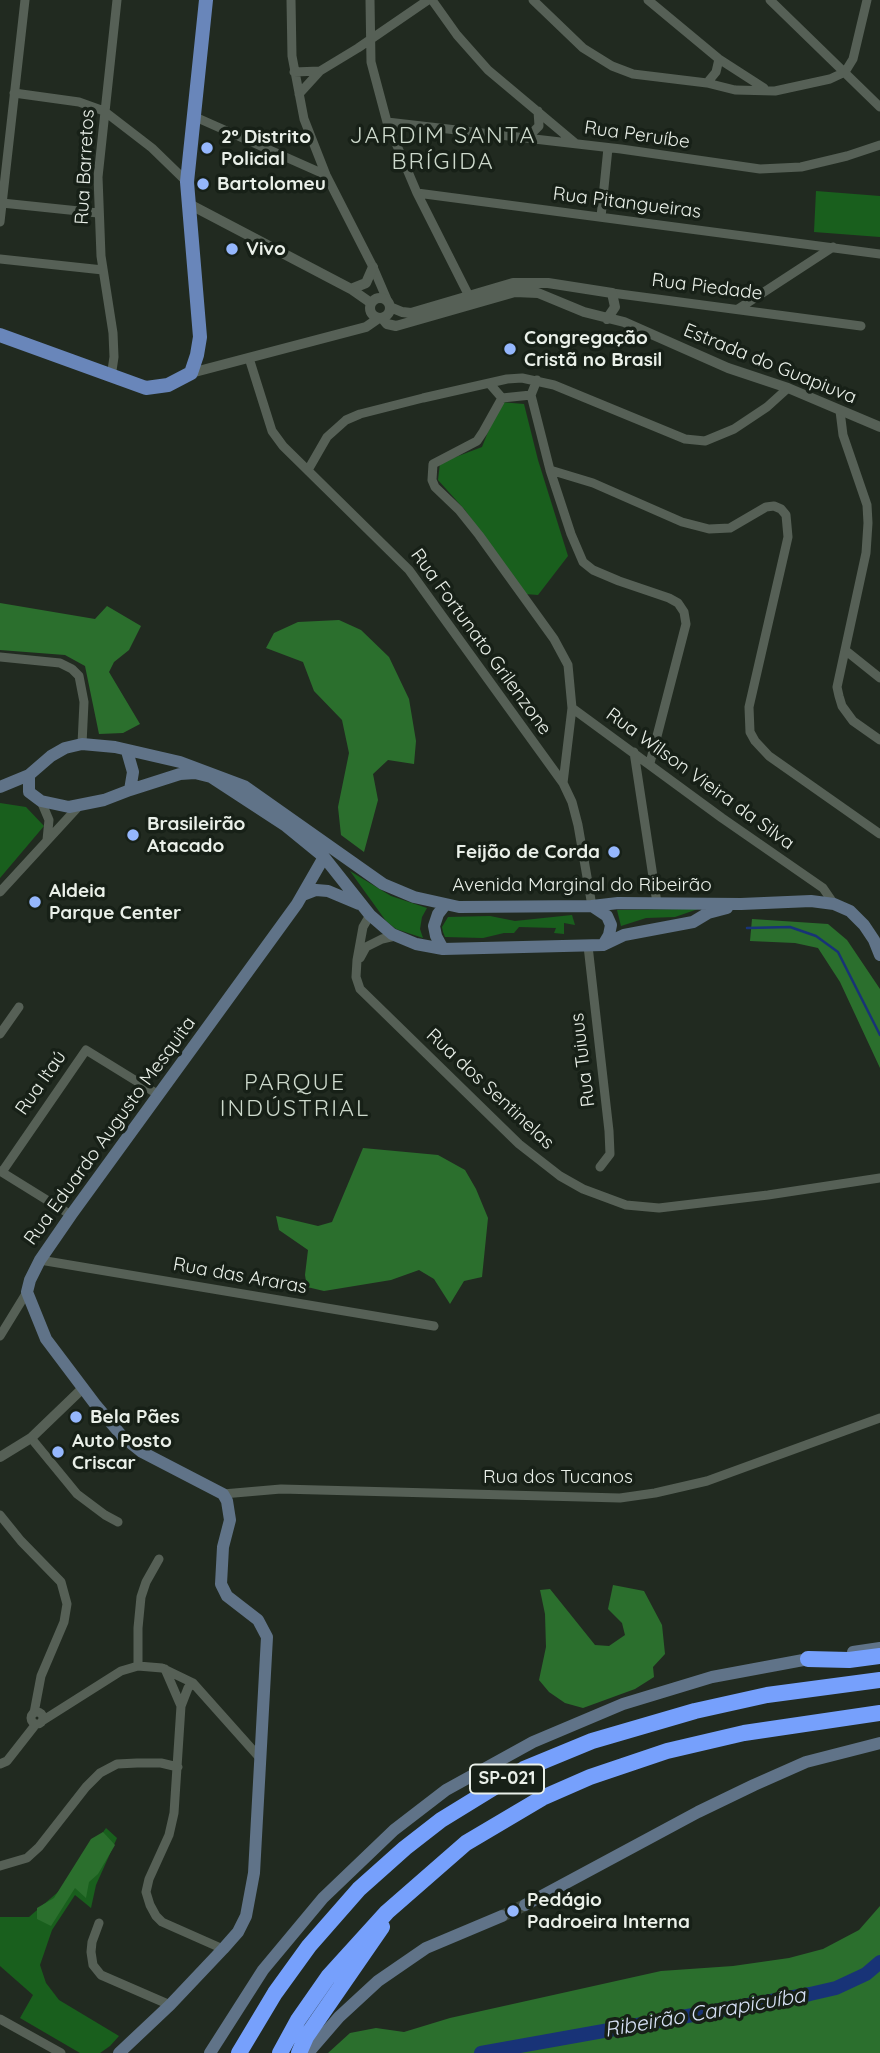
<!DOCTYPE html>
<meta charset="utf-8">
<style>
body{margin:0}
canvas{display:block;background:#212a20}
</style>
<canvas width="880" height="2053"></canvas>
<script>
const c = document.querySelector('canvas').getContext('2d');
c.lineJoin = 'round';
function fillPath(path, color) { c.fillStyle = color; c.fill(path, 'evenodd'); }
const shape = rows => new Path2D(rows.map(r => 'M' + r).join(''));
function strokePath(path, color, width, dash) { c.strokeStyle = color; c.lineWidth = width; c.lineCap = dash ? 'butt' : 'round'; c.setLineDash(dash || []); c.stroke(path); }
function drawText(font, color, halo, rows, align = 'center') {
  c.font = font + ' Quicksand,sans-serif'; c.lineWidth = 7; c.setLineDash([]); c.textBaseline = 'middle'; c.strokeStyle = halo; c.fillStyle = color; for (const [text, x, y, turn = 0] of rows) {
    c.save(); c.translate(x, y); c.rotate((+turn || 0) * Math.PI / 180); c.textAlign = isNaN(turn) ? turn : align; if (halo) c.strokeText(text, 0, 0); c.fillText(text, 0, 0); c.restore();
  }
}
fillPath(shape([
 [816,191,880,196,880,237,814,232],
 [500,402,524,404,538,460,568,556,538,595,525,594,465,510,438,480,440,463,482,447],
 [0,803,26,807,44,826,0,878],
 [350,871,391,896,427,908,422,917,420,929,423,938,396,929,386,921],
 [698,909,675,917,646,918,621,926,617,910],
 [572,915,575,925,564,923,564,934,554,933,556,928,519,927,514,933,504,933,483,938,445,937,443,932,442,927,448,917,490,916,515,921],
 [106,1828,117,1838,96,1885,91,1908,75,1895,52,1930,40,1965,46,1983,59,2000,119,2036,110,2046,100,2053,80,2053,20,2018,33,1995,0,1966,0,1917,29,1917,65,1886]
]), '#195f1d');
fillPath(shape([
 [0,603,95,619,107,606,141,626,129,650,114,662,109,672,140,724,123,733,99,734,85,666,65,655,0,650],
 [339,620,361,630,389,657,409,699,416,741,414,764,388,760,373,774,378,800,364,852,341,835,338,807,349,753,342,720,314,691,303,662,266,648,274,633,298,622],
 [752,919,828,924,847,940,880,989,880,1068,840,982,818,948,795,943,750,941],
 [363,1148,438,1155,465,1170,476,1189,488,1218,482,1277,464,1281,450,1304,434,1279,419,1270,391,1280,324,1291,307,1287,305,1275,308,1250,279,1230,276,1216,318,1226,332,1222],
 [613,1585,644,1591,662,1625,665,1654,653,1667,654,1677,635,1689,583,1708,565,1703,549,1692,539,1680,546,1647,545,1614,540,1590,550,1589,595,1645,609,1646,625,1635,622,1623,608,1609],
 [103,1832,115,1845,98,1874,89,1882,86,1898,75,1888,51,1926,37,1919,37,1908,54,1898,91,1839],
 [880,1906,880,2053,328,2053,350,2033,376,2028,404,2032,450,2018,661,1971,733,1966,789,1958,823,1949,859,1930]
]), '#2b6f2d');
strokePath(shape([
 [747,928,790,927,816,936,838,952,880,1035]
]), '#183377', 2.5);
strokePath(shape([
 [481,2053,810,1994,836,1988,866,1974,880,1962]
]), '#183377', 14);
strokePath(shape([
 [502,1916,525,1905]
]), '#3f483e', 12, [12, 6]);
strokePath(shape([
 [291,0,292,56,304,119,326,175,373,267,388,302],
 [370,0,371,62,387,122,417,193,472,302],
 [432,0,457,35,488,70,575,143],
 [533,0,583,48,612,66,633,74,707,83,735,90,775,91,830,79,845,72,853,59,867,0],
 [648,0,719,59,764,88],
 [770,0,880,107],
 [294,72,320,71],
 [707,83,716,72,719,59],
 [14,93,79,102,104,111,152,148,187,182],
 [299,94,320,71,358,48,428,0],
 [193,116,326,175],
 [387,122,621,149,760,169,801,167,847,156,880,145],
 [527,138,539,126,538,111],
 [417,193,880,254],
 [2,203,98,213],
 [601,217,608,148],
 [0,222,25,0],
 [0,259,103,270],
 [612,293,861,326],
 [738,309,833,247],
 [249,358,272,431,283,446,409,570,563,783,572,802,578,825,592,906],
 [111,377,114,357,113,333,101,256,98,177,117,0],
 [537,380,531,395,550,470,571,534,583,562,593,570,619,581,669,598,678,603,684,612,686,624,650,763],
 [489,383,502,398,483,432,477,441,433,464,432,480,435,487,459,510,479,535,554,639,568,665,572,708,563,783],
 [502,398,531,395],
 [840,411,843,435,867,505,868,523,866,553,837,687,839,696,842,706,853,721,880,740],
 [308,470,327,437,346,420,360,414,423,398,507,379,522,378,554,385,685,439,705,441,734,429,767,407,788,388],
 [550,470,593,483,682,522,709,529,730,528,766,507,774,506,781,509,786,515,788,537,749,707,750,732,755,741,769,756,880,834],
 [845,650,880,678],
 [0,657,60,663,72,669,79,676,84,702,82,744],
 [572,708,722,818,823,888,834,904],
 [634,752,657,903],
 [41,801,49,820,47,840],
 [0,892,79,806],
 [370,915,363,927,357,960,356,977,360,989,519,1144,560,1176,583,1189,626,1205,659,1208,768,1195,880,1178],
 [588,946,609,1131,610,1154,600,1167],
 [360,958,366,947,382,939,395,936],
 [0,1034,19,1007],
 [0,1171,71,1215],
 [2,1172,86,1050,159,1095],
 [40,1260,434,1326],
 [0,1336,27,1292],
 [31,1438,77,1494,105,1515,118,1522],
 [223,1494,281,1489,620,1498,655,1493,707,1481,880,1418],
 [0,1515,21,1541,61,1582,67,1604,64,1622,41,1676,34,1713],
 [138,1666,138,1628,141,1597,146,1582,159,1559],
 [165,1669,181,1706],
 [193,1683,188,1688,181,1706,174,1813,169,1835,149,1879,146,1892,150,1905,156,1916,162,1922,223,1949],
 '31 1718a6 6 0 1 1 12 0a6 6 0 1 1-12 0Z',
 [42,1721,121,1671,138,1666,162,1668,193,1683,259,1757],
 [0,1764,7,1761,36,1724],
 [0,1866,27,1858,39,1847,86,1787,100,1773,117,1764,137,1763,161,1763,178,1767],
 [99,1923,92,1942,91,1952,93,1965,101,1975,170,2005],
 [0,2019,61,2053]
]), '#566056', 9);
strokePath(shape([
 [189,204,351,289,371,303],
 [351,289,366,283,373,267],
 '370 308a10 10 0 1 1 20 0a10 10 0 1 1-20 0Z',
 [390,307,402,312,411,313,513,283,548,283,612,293,615,307,607,319],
 [382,318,387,324,396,326,515,292,538,293,584,312,624,322,728,368,788,388,880,427],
 [191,373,366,327,379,318],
 [0,1457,31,1438,83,1388]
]), '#566056', 10);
strokePath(shape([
 [127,751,133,772,130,790,104,800,69,807,41,801,29,792,29,775,51,756,65,748,82,744,115,747,180,762,244,786,383,884,414,897,459,907,592,906,618,903,741,904,811,901,834,904,850,911,864,925,874,940,880,955],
 [0,787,29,775],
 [130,790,180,774,195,773,211,777,286,826,324,857,370,915,392,934,416,944,443,949,603,945,624,935,693,922,708,913,727,908],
 [303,895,316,890,328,891,359,904],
 [592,906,607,916,611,925,609,935,603,945],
 [443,949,436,936,434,926,438,914,445,905],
 [853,1652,880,1648],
 [525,1905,698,1812,754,1785,806,1762,880,1743],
 [119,2053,170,2005,223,1949,238,1932,246,1916,254,1873,267,1637,258,1620,227,1596,221,1584,223,1547,230,1520,227,1501,223,1494,142,1452,122,1436,95,1404,46,1339,27,1292,30,1280,40,1260,71,1215,297,904,324,857],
 [210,2053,263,1970,323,1898,394,1830,446,1790,533,1742,623,1704,712,1677,814,1658],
 [308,2053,339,2017,378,1981,426,1948,502,1916]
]), '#607388', 12);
strokePath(shape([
 [0,335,146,388,168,385,191,373,197,355,200,337,187,182,206,0]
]), '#6986ba', 14);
strokePath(shape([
 [808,1659,849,1660,880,1656],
 [239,2053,275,1993,309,1946,359,1889,405,1848,441,1820,524,1769,592,1741,695,1711,767,1695,880,1680],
 [280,2053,298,2020,328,1977,387,1912,466,1843,542,1798,590,1777,667,1751,744,1733,880,1713],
 [299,2053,306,2037,382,1927]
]), '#76a0fc', 16);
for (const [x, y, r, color] of [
 [207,148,7,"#95b7fd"],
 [203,184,7,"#95b7fd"],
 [232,249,7,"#95b7fd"],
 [510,349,7,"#95b7fd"],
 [133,835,7,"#95b7fd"],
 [614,852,7,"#95b7fd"],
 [35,902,7,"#95b7fd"],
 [76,1417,7,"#95b7fd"],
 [58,1452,7,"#95b7fd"],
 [513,1911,7,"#95b7fd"]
]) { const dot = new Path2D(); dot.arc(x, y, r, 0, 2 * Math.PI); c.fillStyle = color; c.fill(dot); strokePath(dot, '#172017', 2.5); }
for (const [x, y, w] of [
 [507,1779,74]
]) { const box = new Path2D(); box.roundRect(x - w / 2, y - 14.5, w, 29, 5); c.fillStyle = '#172017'; c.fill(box); strokePath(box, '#eaf0e9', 2); }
drawText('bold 18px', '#eaf0e9', null, [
 ["SP-021",507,1779]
]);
drawText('19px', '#eaf0e9', '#172017', [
 ["Rua Peruíbe",637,135,8],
 ["Rua Barretos",85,167,-87],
 ["Rua Pitangueiras",627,203,7],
 ["Rua Piedade",707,287,7],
 ["Estrada do Guapiuva",770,364,22],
 ["Rua Fortunato Grilenzone",481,642,54],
 ["Rua Wilson Vieira da Silva",700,779,36],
 ["Avenida Marginal do Ribeirão",582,885],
 ["Rua Tuiuus",583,1060,-97],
 ["Rua Itaú",41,1083,-55],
 ["Rua dos Sentinelas",490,1089,43],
 ["Rua Eduardo Augusto Mesquita",110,1131,-54],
 ["Rua das Araras",240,1276,10],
 ["Rua dos Tucanos",558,1477]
]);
drawText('bold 19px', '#eaf0e9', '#172017', [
 ["2º Distrito",221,137],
 ["Policial",221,159],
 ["Bartolomeu",217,184],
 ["Vivo",246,249],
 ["Congregação",524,338],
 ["Cristã no Brasil",524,360],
 ["Brasileirão",147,824],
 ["Atacado",147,846],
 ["Feijão de Corda",600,852,"right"],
 ["Aldeia",49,891],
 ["Parque Center",49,913],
 ["Bela Pães",90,1417],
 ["Auto Posto",72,1441],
 ["Criscar",72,1463],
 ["Pedágio",527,1900],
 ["Padroeira Interna",527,1922]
], 'left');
drawText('italic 21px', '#d8e2f7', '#172017', [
 ["Ribeirão Carapicuíba",705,2013,-10]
]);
c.letterSpacing = '2px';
drawText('23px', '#cdd9cc', '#172017', [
 ["JARDIM SANTA",443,136],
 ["BRÍGIDA",443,162],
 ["PARQUE",295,1083],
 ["INDÚSTRIAL",295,1109]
]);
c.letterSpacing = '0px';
</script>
